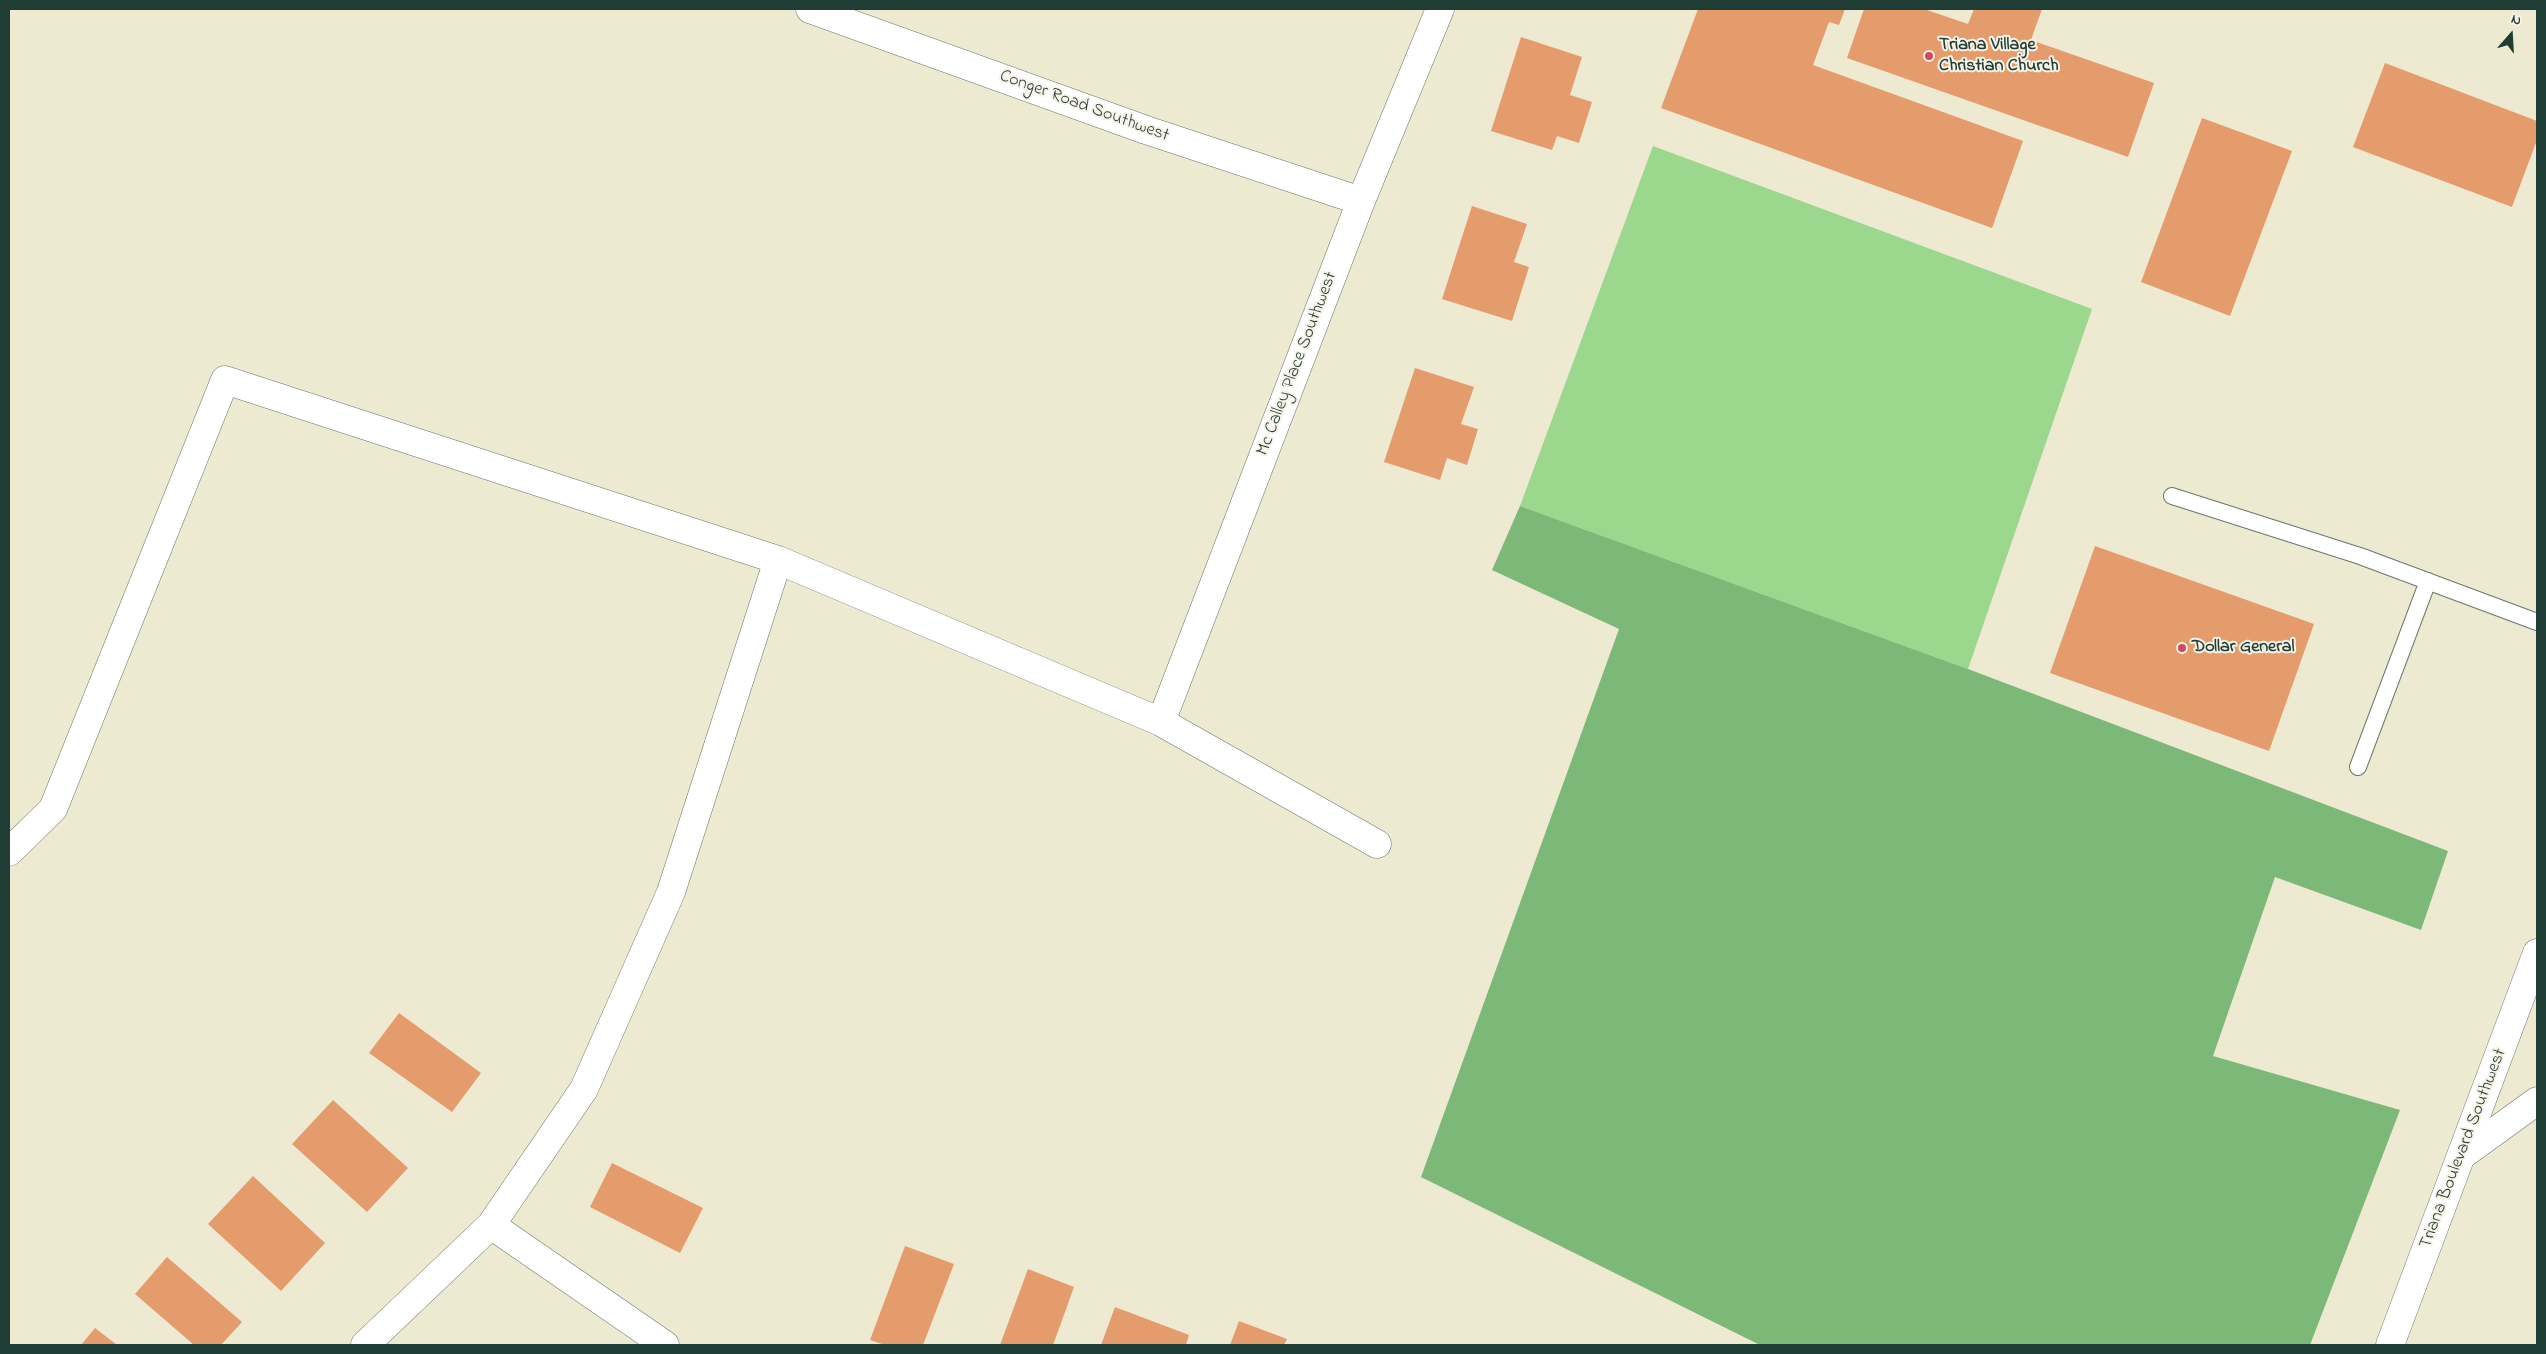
<!DOCTYPE html>
<style>
body{margin:0}
#map{position:relative;width:2546px;height:1354px;overflow:hidden;background:#eee9d1;font-family:"Indie Flower",sans-serif}
canvas{display:block}
.frame{position:absolute;inset:0;border:10px solid #1f3d34;pointer-events:none}
.north{position:absolute;left:2486px;top:10px;width:50px;height:50px;-webkit-text-stroke:4px #f7f3e8;paint-order:stroke;rotate:19deg;font-size:14px;font-weight:700;line-height:20px;text-align:center;color:#1f3d34}
.north::after{content:'';display:block;margin:auto;width:18px;height:22px;background:#1f3d34;clip-path:polygon(50% 0,100% 100%,50% 72%,0 100%)}
</style>
<div id="map">
<canvas width="2546" height="1354"></canvas>
<div class="frame"></div>
<div class="north">N</div>
</div>
<script>
const c = document.querySelector('canvas').getContext('2d');
c.lineJoin = 'round';
function fillPath(path, color) { c.fillStyle = color; c.fill(path, 'evenodd'); }
const shape = rows => new Path2D(rows.map(r => 'M' + r).join(''));
function strokePath(path, color, width, dash) { c.strokeStyle = color; c.lineWidth = width; c.lineCap = dash ? 'butt' : 'round'; c.setLineDash(dash || []); c.stroke(path); }
function drawText(font, color, halo, rows, align = 'center') {
  c.font = font + ' "Indie Flower",sans-serif'; c.lineWidth = 4; c.setLineDash([]); c.textBaseline = 'middle'; c.strokeStyle = halo; c.fillStyle = color; for (const [text, x, y, turn = 0] of rows) {
    c.save(); c.translate(x, y); c.rotate((+turn || 0) * Math.PI / 180); c.textAlign = isNaN(turn) ? turn : align; if (halo) c.strokeText(text, 0, 0); c.fillText(text, 0, 0); c.restore();
  }
}
fillPath(shape([
 [1653,146,2092,309,1968,669,1520,506]
]), '#9bd78c');
fillPath(shape([
 [1520,506,1968,669,2448,851,2421,930,2275,877,2213,1056,2400,1110,2310,1345,1760,1345,1421,1177,1619,629,1492,570]
]), '#7cb878');
fillPath(shape([
 [1698,9,1845,9,1839,25,1829,22,1813,65,2023,141,1992,228,1661,108],
 [1864,9,1924,9,1968,24,1974,9,2042,9,2031,40,2154,83,2128,157,1847,58],
 [1521,37,1582,57,1570,95,1592,102,1579,143,1557,136,1552,150,1491,131],
 [2385,63,2537,121,2537,140,2512,207,2353,147],
 [2202,118,2292,151,2230,316,2141,282],
 [1472,206,1527,224,1514,262,1529,267,1512,321,1442,299],
 [1415,368,1474,387,1461,424,1478,429,1467,465,1447,458,1440,480,1384,462],
 [2095,546,2314,624,2269,751,2050,673],
 [399,1013,481,1073,452,1112,369,1053],
 [333,1100,408,1168,367,1212,292,1144],
 [612,1163,703,1208,680,1253,590,1207],
 [253,1176,325,1243,281,1291,208,1224],
 [905,1246,954,1264,923,1345,885,1345,870,1340],
 [167,1257,242,1322,221,1345,194,1345,135,1294],
 [1028,1269,1074,1287,1053,1345,1000,1345],
 [1115,1307,1189,1335,1186,1345,1101,1345],
 [1239,1321,1287,1339,1284,1345,1230,1345],
 [95,1328,117,1345,81,1345]
]), '#e59c6c');
const service = shape([
 [2172,496,2360,556,2537,622],
 [2358,767,2428,581]
]);
const minor = shape([
 [810,9,1146,130,1361,201],
 [1161,722,1361,201,1440,9],
 [9,852,53,809,225,380,778,560,1161,722,1377,844],
 [491,1225,665,1345],
 [365,1345,491,1225,584,1089,671,892,778,560],
 [2390,1345,2537,953]
]);
const tertiary = shape([
 [2461,1156,2537,1101]
]);
strokePath(service, '#67796b', 18);
strokePath(minor, '#67796b', 29);
strokePath(tertiary, '#67796b', 29);
strokePath(service, '#fff', 16);
strokePath(minor, '#fff', 28);
strokePath(tertiary, '#fff', 28);
for (const [x, y, r, color] of [
 [1929,56,5,"#d1495b"],
 [2182,648,5,"#d1495b"]
]) { const dot = new Path2D(); dot.arc(x, y, r, 0, 2 * Math.PI); c.fillStyle = color; c.fill(dot); strokePath(dot, '#f7f3e8', 2); }
drawText('bold 18px', '#1f3d34', '#f7f3e8', [
 ["Triana Village",1939,46],
 ["Christian Church",1939,67],
 ["Dollar General",2192,648]
], 'left');
drawText('18px', '#1f3d34', '#f7f3e8', [
 ["Conger Road Southwest",1084,107,20],
 ["Mc Calley Place Southwest",1298,364,-69],
 ["Triana Boulevard Southwest",2464,1149,-69]
]);
</script>
